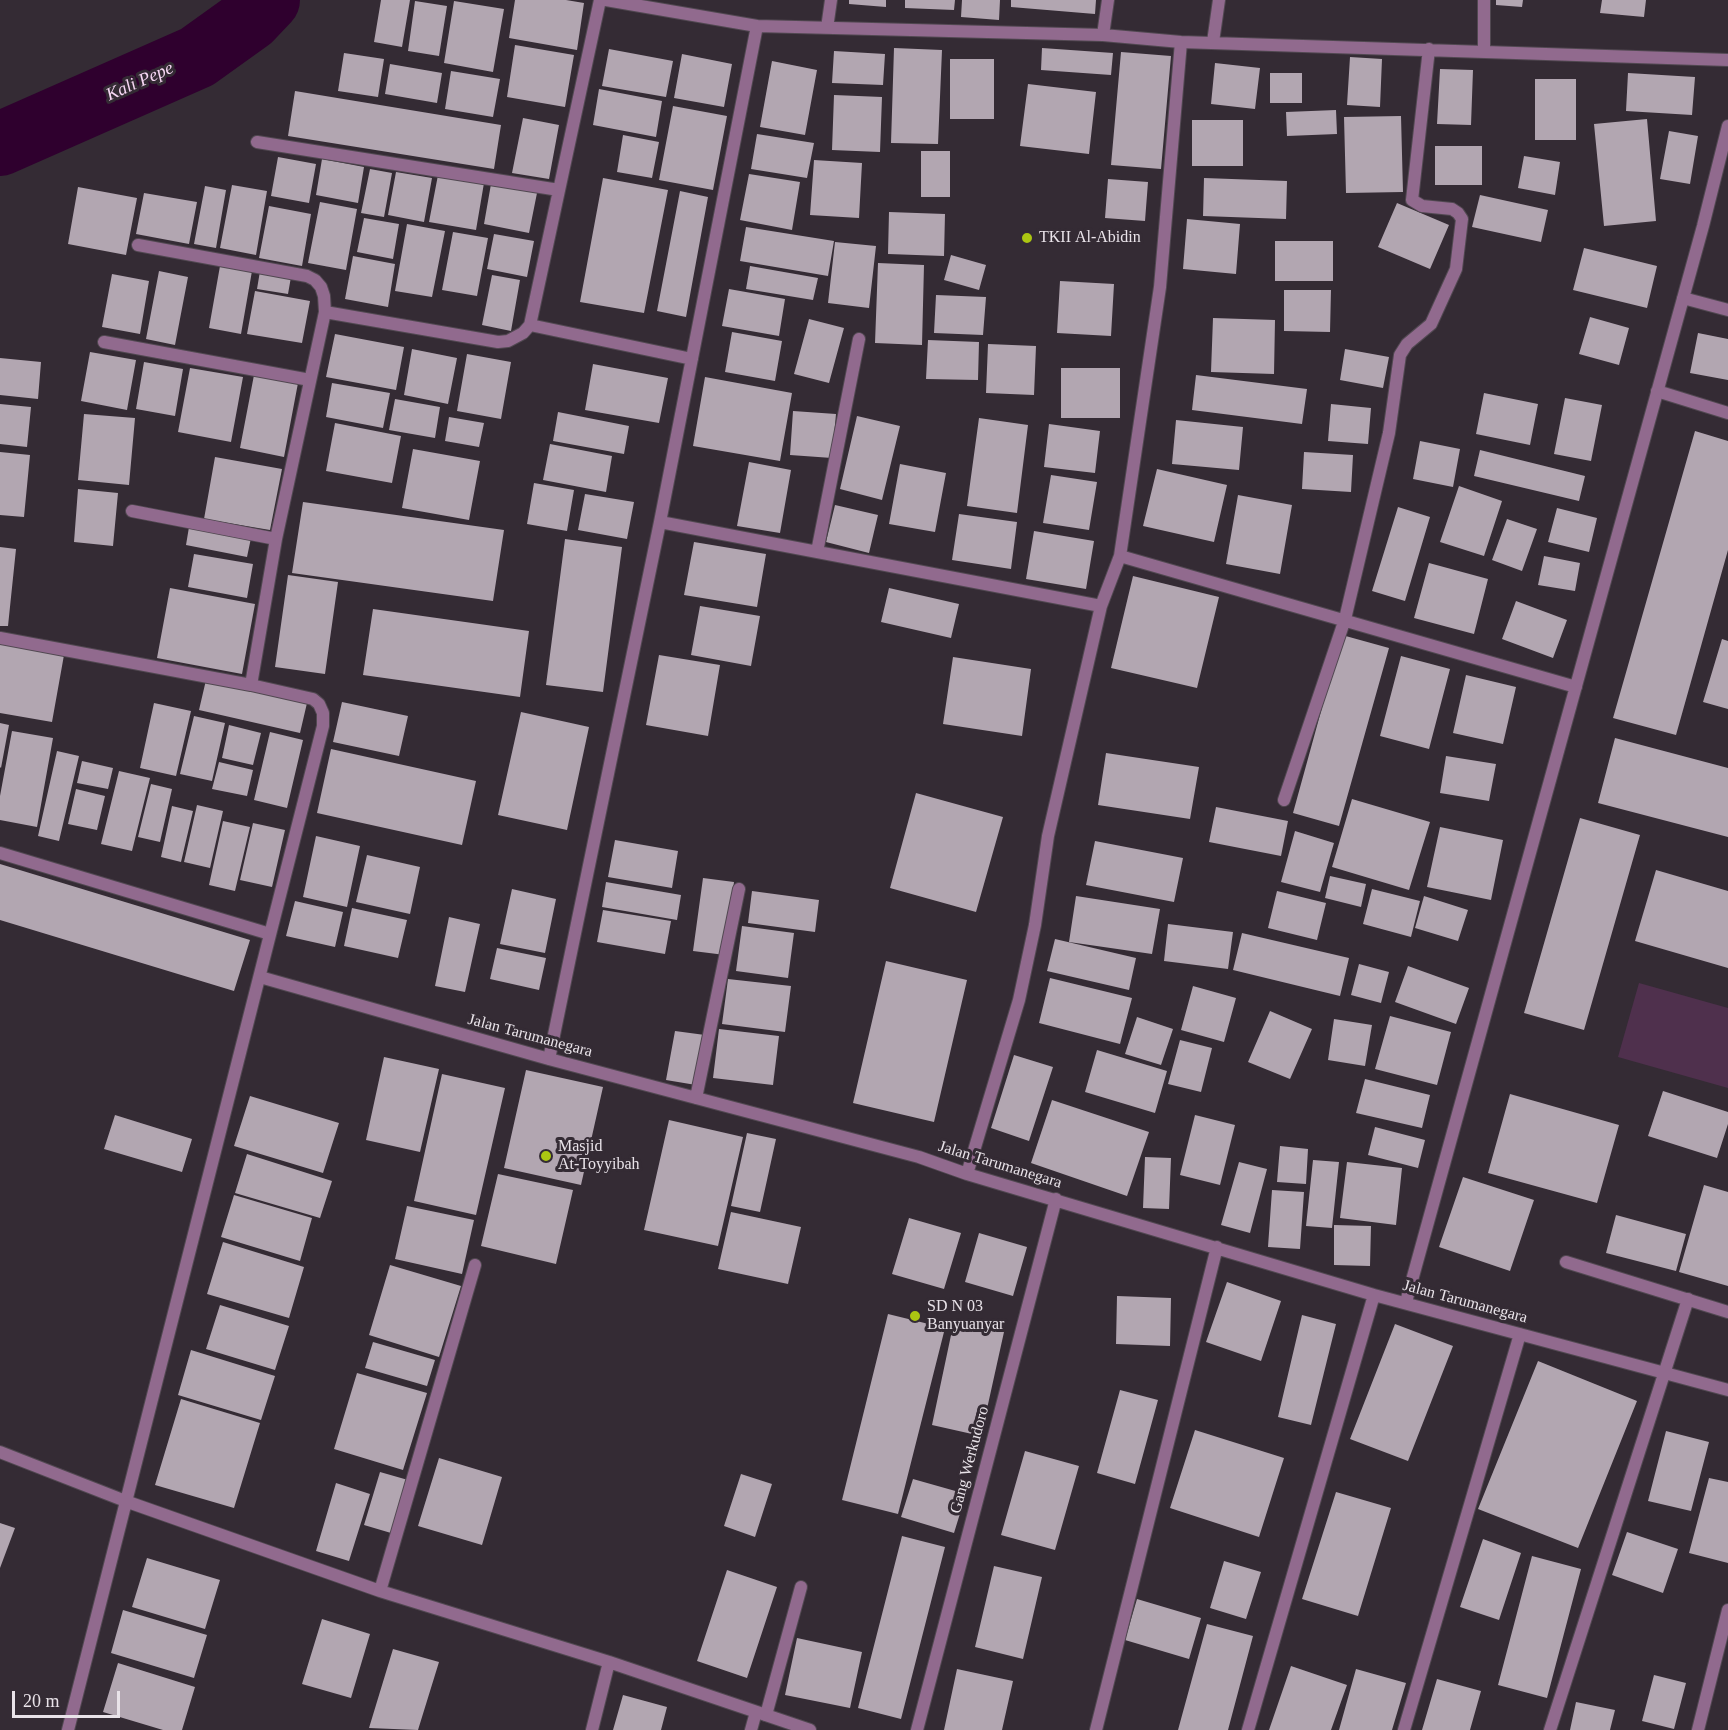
<!DOCTYPE html>
<style>
body{margin:0}
#map{position:relative;width:1728px;height:1730px;overflow:hidden;background:#342b34;font-family:Georgia,serif}
canvas{display:block}
.scale{position:absolute;left:12px;top:1691px;width:108px;height:27px;box-sizing:border-box;border:3px solid #e9e3e9;border-top:0;padding-left:8px;font-size:18px;line-height:21px;white-space:nowrap;color:#e9e3e9;-webkit-text-stroke:4px #342b34;paint-order:stroke}
</style>
<div id="map">
<canvas width="1728" height="1730"></canvas>
<div class="scale">20 m</div>
</div>
<script>
const c = document.querySelector('canvas').getContext('2d');
c.lineJoin = 'round';
function fillPath(path, color) { c.fillStyle = color; c.fill(path, 'evenodd'); }
const shape = rows => new Path2D(rows.map(r => 'M' + r).join(''));
function strokePath(path, color, width, dash) { c.strokeStyle = color; c.lineWidth = width; c.lineCap = dash ? 'butt' : 'round'; c.setLineDash(dash || []); c.stroke(path); }
function drawText(font, color, halo, rows, align = 'center') {
  c.font = font + ' Georgia,serif'; c.lineWidth = 6; c.setLineDash([]); c.textBaseline = 'middle'; c.strokeStyle = halo; c.fillStyle = color; for (const [text, x, y, turn = 0] of rows) {
    c.save(); c.translate(x, y); c.rotate((+turn || 0) * Math.PI / 180); c.textAlign = isNaN(turn) ? turn : align; if (halo) c.strokeText(text, 0, 0); c.fillText(text, 0, 0); c.restore();
  }
}
fillPath(shape([
 [1639,983,1728,1008,1728,1088,1618,1057]
]), '#4f304d');
strokePath(shape([
 [0,144,197,57,250,19,268,0]
]), '#2f002e', 64);
fillPath(shape([
 [381,0,410,0,402,47,374,42],
 [515,0,566,0,584,3,577,50,509,38],
 [849,0,886,0,886,7,849,4],
 [905,0,955,0,954,10,905,8],
 [962,0,1000,0,999,20,961,17],
 [1011,0,1096,0,1095,14,1011,7],
 [1496,0,1523,0,1522,7,1496,5],
 [1602,0,1646,0,1644,17,1600,13],
 [415,1,447,6,439,56,408,51],
 [454,1,504,9,493,72,444,63],
 [515,45,574,55,565,107,507,97],
 [894,48,942,50,938,144,891,143],
 [1042,48,1113,53,1111,75,1041,70],
 [609,49,673,61,666,97,602,86],
 [834,51,885,54,883,85,832,83],
 [1121,52,1171,56,1161,169,1111,165],
 [344,53,384,59,378,97,338,91],
 [682,54,732,64,724,107,674,98],
 [1350,57,1382,59,1380,107,1347,105],
 [950,59,994,59,994,119,950,119],
 [772,61,817,70,805,135,760,127],
 [1215,63,1260,68,1255,109,1211,104],
 [390,64,442,73,437,103,385,94],
 [1440,69,1473,70,1471,125,1437,124],
 [451,71,500,79,493,117,445,109],
 [1270,73,1302,73,1302,103,1270,103],
 [1628,73,1695,77,1692,115,1626,111],
 [1535,79,1576,79,1576,140,1535,140],
 [1028,84,1096,92,1089,154,1020,146],
 [599,89,662,101,656,137,593,125],
 [295,91,501,125,494,169,288,136],
 [834,95,882,97,880,152,832,150],
 [673,106,727,116,713,190,659,180],
 [1336,110,1337,134,1287,136,1286,112],
 [1401,116,1403,192,1346,193,1344,117],
 [523,118,559,125,549,179,512,173],
 [1647,119,1656,221,1604,226,1594,124],
 [1192,120,1243,120,1243,166,1192,166],
 [1669,131,1698,136,1690,184,1660,179],
 [757,134,814,143,807,178,751,169],
 [623,135,659,142,652,178,617,172],
 [1435,146,1482,146,1482,185,1435,185],
 [921,151,950,151,950,197,921,197],
 [1524,156,1560,162,1555,195,1518,188],
 [278,157,316,164,309,203,271,196],
 [322,159,364,167,358,203,316,195],
 [814,160,862,163,859,218,810,215],
 [370,169,392,173,384,217,361,213],
 [396,172,432,178,424,222,388,215],
 [749,174,800,182,792,230,740,220],
 [438,175,484,183,476,230,429,222],
 [603,178,668,190,644,313,580,302],
 [1204,178,1287,181,1286,219,1203,216],
 [1108,179,1148,182,1145,221,1105,218],
 [491,184,537,193,529,233,484,224],
 [232,185,267,191,256,255,220,248],
 [205,186,226,190,216,248,194,244],
 [78,187,137,198,126,255,68,244],
 [680,191,708,197,686,317,657,311],
 [144,193,197,202,189,244,136,234],
 [1480,195,1548,210,1541,242,1472,227],
 [320,202,357,209,346,270,308,263],
 [1397,203,1449,225,1430,269,1378,247],
 [269,206,311,214,302,266,259,258],
 [889,212,945,214,944,256,888,254],
 [364,218,399,224,393,259,357,252],
 [1187,219,1240,224,1236,274,1183,269],
 [407,224,445,231,432,297,395,291],
 [746,227,834,241,828,276,740,261],
 [453,232,488,238,477,296,442,290],
 [494,234,534,241,527,277,487,269],
 [1275,241,1333,241,1333,281,1275,281],
 [835,242,876,246,869,308,828,303],
 [1584,248,1657,266,1647,308,1573,290],
 [951,255,986,265,979,290,944,280],
 [353,256,395,264,388,307,345,299],
 [878,263,924,265,922,345,875,343],
 [220,266,252,271,241,334,209,328],
 [750,266,818,278,813,300,746,289],
 [159,271,188,277,175,345,146,339],
 [260,271,291,277,288,294,257,289],
 [112,274,149,281,140,334,102,327],
 [492,275,520,280,511,331,482,325],
 [1060,281,1114,284,1111,336,1057,333],
 [729,289,785,299,779,336,722,326],
 [1284,290,1331,290,1330,332,1284,331],
 [255,291,310,301,302,343,247,334],
 [936,295,986,297,983,335,934,333],
 [1590,317,1629,328,1619,365,1579,354],
 [1213,318,1275,320,1274,374,1211,372],
 [809,319,844,328,829,383,794,374],
 [732,332,782,341,775,381,725,372],
 [1698,333,1728,339,1728,380,1690,373],
 [335,334,404,347,396,390,326,377],
 [928,340,979,342,978,380,926,379],
 [988,344,1036,346,1034,395,986,393],
 [412,349,457,358,448,404,404,395],
 [1345,349,1389,357,1383,388,1340,380],
 [90,352,136,360,127,410,81,401],
 [467,354,511,362,501,419,457,411],
 [0,358,41,362,38,399,0,395],
 [144,362,183,369,175,416,136,409],
 [593,364,668,378,659,423,585,410],
 [190,368,243,377,231,442,178,432],
 [1061,368,1120,368,1120,418,1061,418],
 [254,375,298,383,284,457,240,448],
 [1196,375,1307,389,1302,424,1192,410],
 [705,377,792,393,780,461,693,446],
 [332,383,390,393,383,428,326,417],
 [1484,393,1538,404,1530,445,1476,434],
 [1565,398,1602,405,1591,461,1554,454],
 [395,399,440,407,435,438,389,430],
 [0,404,31,407,27,447,0,444],
 [1331,404,1371,408,1368,444,1328,441],
 [793,411,836,414,832,458,790,455],
 [558,412,629,426,624,454,553,441],
 [84,414,135,418,129,485,78,480],
 [857,416,900,426,882,500,840,489],
 [449,417,484,423,479,447,445,441],
 [979,418,1028,425,1017,513,967,506],
 [1176,420,1243,427,1239,470,1172,464],
 [335,423,401,436,392,483,326,471],
 [1049,424,1100,431,1095,473,1044,467],
 [1695,431,1728,441,1728,550,1676,735,1613,718],
 [1420,441,1460,449,1453,487,1413,479],
 [550,444,612,456,606,492,543,480],
 [413,449,480,461,469,520,402,508],
 [1480,450,1585,476,1579,501,1474,476],
 [0,452,30,455,24,517,0,515],
 [1304,452,1353,455,1351,492,1302,489],
 [215,457,282,469,270,530,204,519],
 [749,462,791,470,780,533,737,526],
 [900,464,946,473,935,532,889,524],
 [1157,469,1227,485,1214,542,1143,526],
 [1051,475,1097,482,1089,530,1043,523],
 [534,483,574,490,567,531,527,524],
 [1459,486,1502,501,1484,556,1440,542],
 [78,489,118,493,113,546,74,542],
 [585,494,634,502,627,539,578,530],
 [1238,495,1292,505,1280,574,1226,564],
 [303,502,504,530,493,601,292,573],
 [835,505,878,515,869,553,826,542],
 [1398,507,1430,517,1405,601,1372,591],
 [1557,508,1597,518,1589,552,1548,542],
 [959,514,1017,522,1011,569,952,560],
 [1507,519,1537,529,1522,571,1492,560],
 [189,527,251,538,247,557,186,545],
 [1034,531,1094,541,1086,589,1026,579],
 [565,539,622,547,603,692,546,685],
 [694,542,766,554,757,607,684,595],
 [0,547,16,549,8,626,0,626],
 [194,554,253,564,247,598,188,587],
 [1544,556,1580,563,1575,591,1538,585],
 [1429,563,1488,579,1474,634,1414,618],
 [288,575,338,582,325,674,275,667],
 [1133,576,1219,597,1197,688,1111,668],
 [170,588,255,604,242,674,157,658],
 [889,588,959,604,951,638,881,622],
 [1516,601,1567,620,1553,658,1502,639],
 [700,606,760,616,751,666,691,655],
 [373,609,529,631,520,697,363,675],
 [1342,635,1389,648,1339,826,1293,813],
 [1722,639,1728,641,1728,709,1703,702],
 [0,643,64,655,52,722,0,713],
 [659,655,720,665,708,736,646,725],
 [1401,656,1450,669,1429,749,1380,736],
 [953,657,1031,669,1022,736,943,724],
 [1466,675,1516,687,1503,744,1453,733],
 [206,680,307,703,300,733,199,710],
 [342,702,408,716,399,756,333,742],
 [154,703,191,711,176,776,140,768],
 [521,712,589,727,567,830,498,815],
 [194,716,225,723,212,781,180,774],
 [0,723,9,725,1,768,0,767],
 [229,725,261,733,253,765,222,758],
 [12,731,53,738,37,827,0,820,0,796],
 [270,732,303,740,287,808,254,800],
 [1615,738,1728,768,1728,837,1598,803],
 [331,749,476,781,462,845,317,813],
 [57,751,79,756,59,841,38,836],
 [1106,753,1199,767,1190,819,1098,805],
 [1446,756,1496,764,1489,801,1440,793],
 [82,761,113,768,108,789,77,783],
 [219,762,253,770,247,796,212,789],
 [119,771,150,778,132,851,101,844],
 [151,784,172,789,160,842,138,837],
 [76,789,105,796,97,830,68,824],
 [916,793,1003,817,976,912,890,888],
 [1352,799,1430,822,1409,890,1332,867],
 [197,805,223,811,210,868,184,862],
 [172,806,193,811,181,862,161,857],
 [1216,807,1288,821,1281,856,1209,842],
 [1580,818,1640,835,1584,1030,1524,1013],
 [223,821,250,827,235,891,209,885],
 [253,823,285,830,272,887,240,880],
 [1440,827,1503,840,1491,900,1427,887],
 [1295,831,1334,843,1320,892,1281,882],
 [316,836,360,846,347,907,303,897],
 [615,840,678,851,672,888,608,877],
 [1095,841,1183,858,1174,902,1086,885],
 [367,855,420,867,410,914,356,902],
 [0,864,250,940,234,991,0,920],
 [1656,870,1728,891,1728,968,1635,941],
 [1330,876,1366,884,1361,907,1325,898],
 [703,878,734,882,725,955,693,951],
 [606,882,681,895,677,920,602,907],
 [512,889,556,899,545,953,500,944],
 [1372,889,1420,901,1411,937,1363,924],
 [752,891,819,900,815,932,748,923],
 [1277,891,1326,903,1317,940,1268,928],
 [1076,896,1160,909,1152,954,1069,942],
 [1424,896,1468,910,1458,941,1415,928],
 [295,901,343,912,335,947,286,936],
 [352,908,407,920,398,958,344,946],
 [603,910,671,921,665,954,597,942],
 [449,917,480,924,465,992,435,986],
 [1168,924,1233,932,1228,969,1164,961],
 [742,926,794,933,788,978,736,971],
 [1242,933,1349,958,1340,996,1233,970],
 [1055,939,1136,958,1129,990,1047,971],
 [497,948,546,958,539,990,490,979],
 [886,961,967,980,934,1122,853,1103],
 [1359,964,1389,972,1381,1003,1351,995],
 [1408,966,1469,988,1456,1024,1395,1002],
 [1050,978,1132,998,1120,1044,1039,1023],
 [728,979,791,986,785,1032,722,1024],
 [1193,986,1236,998,1224,1042,1181,1030],
 [1270,1011,1312,1029,1290,1079,1248,1062],
 [1390,1016,1451,1032,1437,1085,1375,1069],
 [1137,1017,1173,1029,1161,1065,1125,1054],
 [1334,1019,1372,1025,1365,1066,1328,1060],
 [719,1029,779,1036,773,1085,713,1078],
 [675,1031,705,1035,696,1085,666,1080],
 [1180,1040,1212,1048,1201,1092,1168,1084],
 [1097,1050,1167,1071,1155,1113,1085,1092],
 [1014,1055,1053,1067,1029,1141,991,1128],
 [384,1057,439,1069,420,1152,366,1140],
 [526,1070,603,1087,581,1185,504,1168],
 [442,1074,505,1088,476,1215,414,1201],
 [1365,1079,1430,1095,1422,1128,1356,1113],
 [1663,1091,1728,1112,1728,1124,1717,1158,1648,1136],
 [1510,1094,1619,1125,1597,1203,1488,1173],
 [250,1096,339,1123,323,1173,234,1146],
 [1052,1100,1149,1132,1127,1196,1031,1163],
 [115,1115,192,1139,182,1172,104,1149],
 [1195,1115,1235,1125,1220,1185,1180,1175],
 [669,1120,743,1137,718,1246,644,1230],
 [1375,1127,1425,1140,1418,1168,1368,1155],
 [747,1133,776,1139,760,1212,731,1206],
 [1280,1146,1308,1149,1306,1184,1277,1182],
 [247,1154,332,1181,320,1218,235,1193],
 [1145,1157,1171,1158,1169,1209,1143,1208],
 [1313,1160,1339,1162,1332,1228,1306,1226],
 [1239,1162,1267,1169,1250,1233,1221,1225],
 [1347,1162,1402,1168,1396,1225,1340,1218],
 [498,1174,573,1190,556,1264,481,1246],
 [1463,1177,1534,1200,1510,1271,1439,1247],
 [1704,1185,1728,1192,1728,1286,1679,1272],
 [1272,1190,1304,1192,1300,1249,1268,1247],
 [234,1195,312,1218,300,1261,221,1237],
 [407,1206,474,1220,462,1274,395,1259],
 [731,1212,801,1227,788,1284,718,1269],
 [1616,1215,1686,1234,1676,1271,1606,1253],
 [909,1218,961,1233,944,1289,892,1274],
 [1334,1225,1371,1226,1370,1266,1334,1265],
 [979,1233,1027,1247,1013,1296,965,1282],
 [223,1242,304,1267,289,1318,207,1294],
 [390,1265,461,1286,439,1357,369,1335],
 [1227,1282,1281,1301,1261,1361,1206,1342],
 [1117,1296,1171,1298,1170,1346,1116,1344],
 [220,1305,289,1326,275,1370,206,1349],
 [888,1314,945,1328,898,1514,842,1500],
 [1302,1315,1336,1324,1311,1425,1278,1417],
 [954,1321,1004,1332,981,1436,932,1425],
 [1395,1324,1453,1346,1408,1461,1350,1439],
 [373,1342,435,1360,427,1386,365,1368],
 [191,1350,275,1376,261,1420,178,1395],
 [1538,1361,1637,1401,1578,1548,1478,1509],
 [357,1373,427,1393,403,1470,334,1449],
 [1120,1390,1158,1400,1135,1484,1097,1473],
 [181,1399,260,1423,234,1508,155,1485],
 [1195,1430,1284,1458,1259,1537,1170,1508],
 [1666,1431,1709,1442,1691,1511,1648,1501],
 [1025,1451,1079,1466,1055,1550,1001,1535],
 [439,1458,502,1477,482,1545,418,1526],
 [380,1472,408,1480,391,1533,364,1525],
 [741,1474,772,1484,755,1537,724,1526],
 [1709,1478,1728,1482,1728,1563,1689,1553],
 [913,1479,966,1494,954,1533,901,1517],
 [336,1483,370,1494,349,1561,316,1551],
 [1336,1492,1391,1508,1358,1616,1302,1599],
 [0,1523,15,1528,0,1568],
 [1627,1532,1678,1549,1663,1593,1612,1575],
 [902,1536,945,1547,901,1719,858,1708],
 [1483,1539,1521,1553,1499,1620,1460,1607],
 [1532,1556,1581,1569,1547,1698,1498,1685],
 [147,1558,220,1580,205,1629,132,1607],
 [1224,1561,1261,1572,1246,1619,1210,1608],
 [994,1566,1042,1577,1023,1659,975,1647],
 [727,1570,777,1587,747,1678,697,1661],
 [1137,1599,1201,1618,1189,1659,1125,1640],
 [123,1610,207,1635,194,1678,111,1653],
 [322,1619,370,1634,351,1698,302,1684],
 [1207,1624,1253,1636,1228,1730,1178,1730],
 [797,1638,862,1652,850,1708,785,1695],
 [393,1649,439,1662,418,1730,369,1728],
 [118,1663,195,1687,182,1730,163,1730,103,1712],
 [1291,1666,1347,1685,1331,1730,1269,1730],
 [957,1669,1013,1681,1002,1730,944,1730],
 [1356,1669,1406,1683,1392,1730,1339,1730],
 [1654,1675,1686,1683,1674,1729,1642,1721],
 [1437,1679,1481,1691,1470,1730,1422,1730],
 [623,1695,667,1707,661,1730,613,1730],
 [1576,1702,1615,1710,1610,1730,1570,1730]
]), '#b2a6b1');
const service = shape([
 [766,1715,801,1587]
]);
const minor = shape([
 [606,0,757,26],
 [827,28,831,0],
 [1103,35,1108,0],
 [1213,42,1219,0],
 [1484,51,1484,0],
 [257,142,559,190],
 [138,245,307,276,315,280,321,287,324,296,325,312],
 [1683,298,1728,310],
 [530,325,692,359],
 [104,342,310,380],
 [1657,391,1728,413],
 [132,511,276,539],
 [660,522,1101,606],
 [817,552,859,339],
 [1120,556,1576,687],
 [0,638,251,685],
 [1284,800,1345,619,1389,433,1400,355,1407,344,1431,324,1456,269,1462,219,1458,213,1452,209,1422,206,1412,200,1429,49],
 [0,853,270,934],
 [260,977,549,1059,919,1157,967,1174,1374,1295,1728,1390],
 [549,1059,660,522,757,26,1103,35,1181,42,1728,60],
 [696,1098,739,889],
 [967,1174,1019,1000,1035,925,1048,836,1101,606,1120,556,1160,287,1181,42],
 [1566,1262,1728,1312],
 [1406,1302,1703,226,1728,126],
 [0,1452,128,1502,380,1591,609,1662,810,1730],
 [380,1591,475,1265],
 [68,1730,323,726,323,713,319,704,313,699,251,685,276,539,325,312,498,342,508,341,523,333,530,325,600,0],
 [592,1730,609,1662],
 [751,1730,756,1712],
 [917,1730,1056,1199],
 [1096,1730,1217,1247],
 [1248,1730,1374,1295],
 [1404,1730,1520,1334],
 [1550,1730,1688,1299],
 [1698,1730,1728,1610]
]);
strokePath(service, '#514851', 14);
strokePath(minor, '#514851', 14);
strokePath(service, '#916a8e', 12);
strokePath(minor, '#916a8e', 12);
for (const [x, y, r, color] of [
 [1027,238,6,"#acc612"],
 [546,1156,6,"#acc612"],
 [915,1316,6,"#acc612"]
]) { const dot = new Path2D(); dot.arc(x, y, r, 0, 2 * Math.PI); c.fillStyle = color; c.fill(dot); strokePath(dot, '#342b34', 2); }
drawText('16px', '#e9e3e9', '#342b34', [
 ["TKII Al-Abidin",1039,238],
 ["Masjid",558,1147],
 ["At-Toyyibah",558,1165],
 ["SD N 03",927,1307],
 ["Banyuanyar",927,1325]
], 'left');
drawText('16px', '#e9e3e9', '#342b34', [
 ["Jalan Tarumanegara",530,1036,15],
 ["Jalan Tarumanegara",1000,1165,17],
 ["Jalan Tarumanegara",1465,1302,15],
 ["Gang Werkudoro",970,1460,-75]
]);
drawText('italic 18px', '#f7d7f4', '#342b34', [
 ["Kali Pepe",140,82,-24]
]);
</script>
